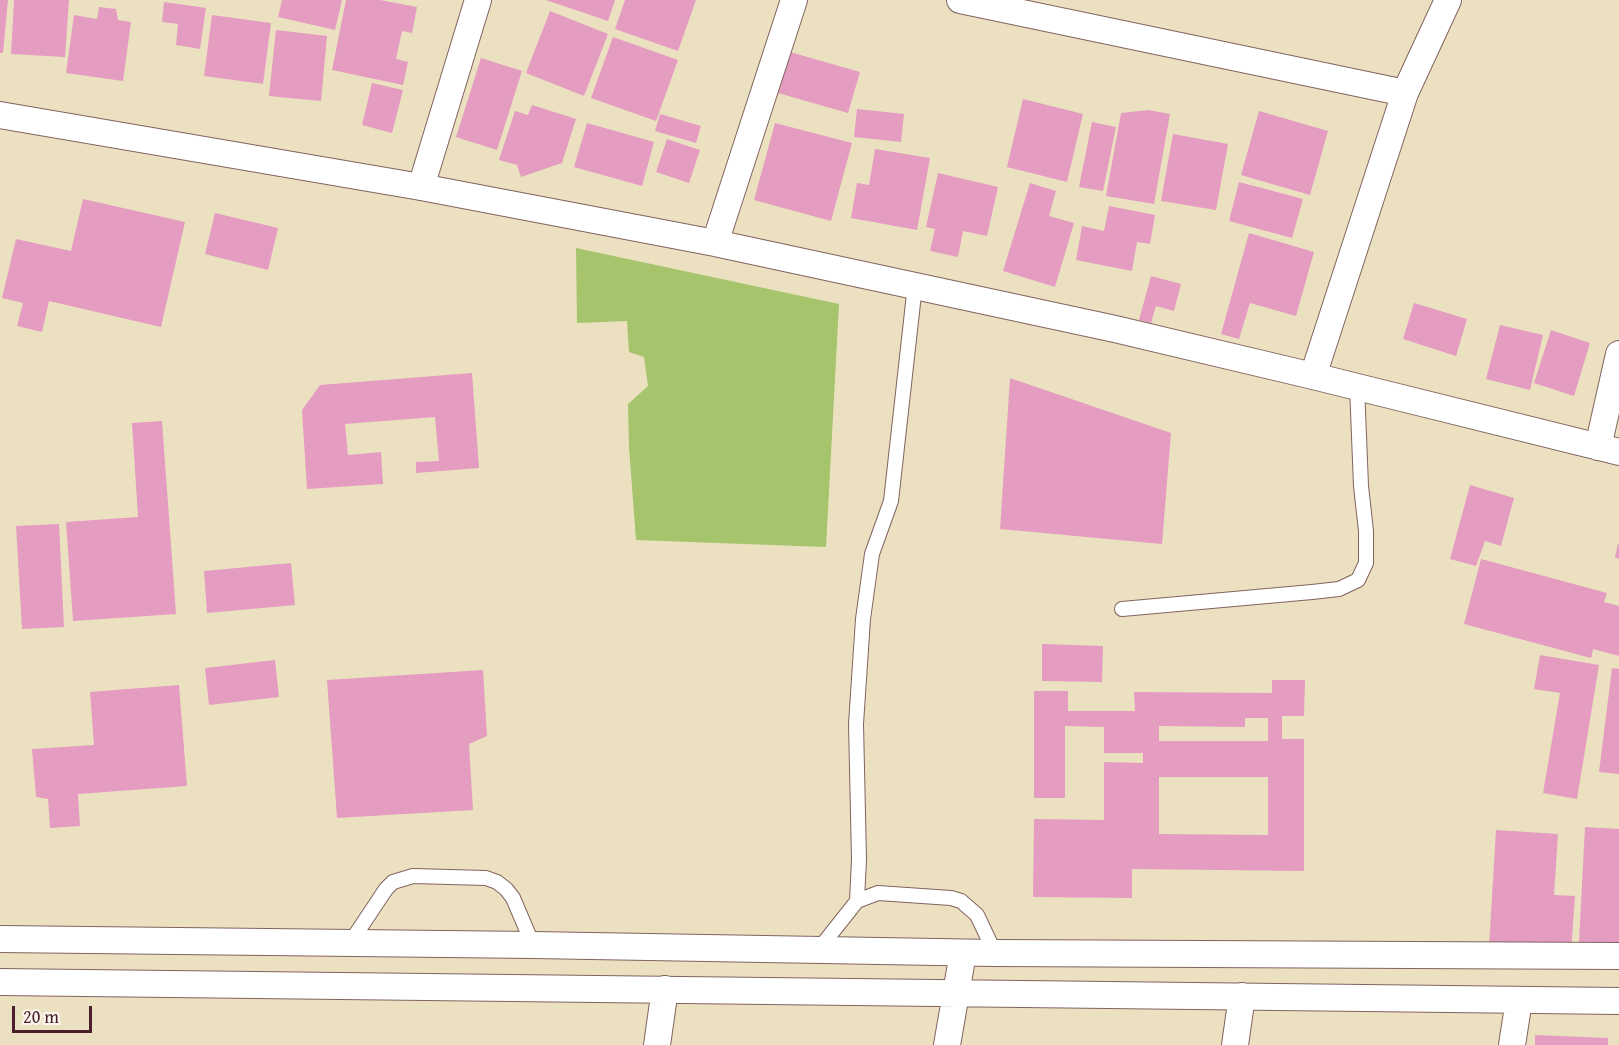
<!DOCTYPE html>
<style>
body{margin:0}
#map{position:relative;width:1619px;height:1045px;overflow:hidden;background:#ebe1c0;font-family:"Gentium Book Plus",serif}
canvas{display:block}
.scale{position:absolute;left:12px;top:1006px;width:80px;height:27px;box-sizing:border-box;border:3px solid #4a1f2b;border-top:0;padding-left:8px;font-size:18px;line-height:21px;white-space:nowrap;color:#4a1f2b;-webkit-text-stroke:4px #fbf7ec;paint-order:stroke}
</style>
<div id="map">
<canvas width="1619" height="1045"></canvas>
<div class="scale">20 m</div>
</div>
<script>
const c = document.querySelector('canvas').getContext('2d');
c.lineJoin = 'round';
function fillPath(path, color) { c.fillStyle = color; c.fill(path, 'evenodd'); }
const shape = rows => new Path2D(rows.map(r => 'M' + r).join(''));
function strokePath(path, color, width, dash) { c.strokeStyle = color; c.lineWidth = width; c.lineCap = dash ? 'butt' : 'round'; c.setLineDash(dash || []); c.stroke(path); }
fillPath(shape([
 [576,248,839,304,826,547,636,540,629,447,628,404,648,386,644,357,629,352,627,321,577,323]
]), '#a5c46c');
fillPath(shape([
 [0,0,8,0,3,53,0,53],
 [14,0,69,0,65,57,11,54],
 [282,0,342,0,335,30,278,17],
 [346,0,380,0,417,7,412,33,402,31,396,59,408,62,403,85,332,70],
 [546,0,615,0,608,21],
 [625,0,696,0,678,51,615,29],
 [164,2,206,8,200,49,176,45,178,24,162,22],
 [99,7,116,9,118,20,131,22,123,81,66,73,74,15,97,19],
 [550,11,608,34,584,96,526,73],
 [212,15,271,23,263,84,204,76],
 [276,30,327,36,321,101,269,96],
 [613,37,678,60,656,121,591,98],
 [790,52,860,72,848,113,778,93],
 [481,58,522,71,497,150,456,137],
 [372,83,403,90,392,133,362,125],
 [1023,99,1083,114,1067,182,1007,167],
 [532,105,576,119,562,163,521,177,517,165,499,160,515,111,528,115],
 [857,109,904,114,901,142,854,137],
 [1148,110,1170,114,1154,204,1106,196,1121,113],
 [1259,111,1328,131,1310,195,1241,175],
 [660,114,701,126,696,143,655,131],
 [1092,122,1116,127,1103,191,1079,187],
 [587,123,654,142,642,186,574,167],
 [775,123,852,143,831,221,754,200],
 [1173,134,1228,144,1216,210,1161,201],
 [667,139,700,150,689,183,656,172],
 [875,149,930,158,917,230,851,218,857,183,869,185],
 [938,173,998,187,987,236,963,231,958,257,930,251,935,229,926,227],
 [1239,182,1303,199,1292,238,1229,221],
 [1030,183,1056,191,1049,216,1074,223,1055,287,1003,271],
 [83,199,185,222,161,327,49,301,42,332,17,326,23,303,2,298,16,239,71,251],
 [1109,206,1155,215,1150,244,1137,242,1132,271,1076,260,1082,226,1104,231],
 [215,213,278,228,268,270,205,254],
 [1249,233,1314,252,1296,316,1250,303,1239,339,1221,334],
 [1151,276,1181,284,1174,311,1156,306,1151,323,1139,320],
 [1414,303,1467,319,1456,356,1403,339],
 [1500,325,1543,335,1530,390,1486,379],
 [1551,330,1590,343,1574,396,1534,383],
 [472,373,479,468,416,473,416,462,439,461,435,417,345,424,348,455,381,452,383,484,307,489,302,410,320,385],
 [1010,378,1171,433,1162,544,1000,529],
 [162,421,176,614,73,621,66,522,138,517,132,423],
 [1470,485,1514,498,1501,546,1485,541,1476,566,1450,559],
 [59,524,64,627,22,629,16,526],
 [1618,544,1619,544,1619,559,1615,557],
 [1481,559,1607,593,1604,602,1619,606,1619,656,1593,649,1591,658,1464,624],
 [291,563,295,605,207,613,204,571],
 [1042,644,1103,646,1102,682,1042,681],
 [1540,655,1599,665,1577,799,1543,793,1560,693,1534,689],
 [275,660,279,697,209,705,205,668],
 [1612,668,1619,669,1619,774,1599,772],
 [483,670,487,736,469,744,473,810,337,818,327,680],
 [1272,680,1305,680,1304,716,1282,716,1282,739,1304,739,1304,871,1132,869,1132,898,1033,897,1034,819,1104,820,1104,762,1143,763,1143,753,1104,753,1104,727,1065,726,1065,798,1034,798,1034,691,1068,691,1068,711,1135,711,1134,692,1272,693],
 [1245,718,1268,718,1268,741,1159,741,1159,726,1245,727],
 [1159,777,1268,777,1268,835,1159,834],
 [179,685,187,786,78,794,80,826,50,828,48,799,36,797,32,749,94,745,90,692],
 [1585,827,1619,829,1619,945,1579,942],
 [1496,830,1558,834,1554,895,1575,896,1571,952,1489,947],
 [1535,1035,1608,1038,1608,1045,1535,1045]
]), '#e49cc1');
const lane = shape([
 [1122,609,1312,592,1339,589,1358,580,1366,563,1366,531,1361,486,1357,386],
 [857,901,859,859,856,724,863,619,872,554,891,501,915,285],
 [350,943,386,889,393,882,413,876,486,878,497,882,506,889,513,898,533,945],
 [819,949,857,901,878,893,951,898,961,901,977,915,995,953]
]);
const street = shape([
 [960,0,1405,93],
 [0,115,421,187,715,243,1115,329,1313,376,1619,452],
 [421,187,478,0],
 [715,243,794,0],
 [1313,376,1405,93,1448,0],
 [1598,447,1619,354],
 [0,939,533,945,995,953,1619,956],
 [0,982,1619,1001],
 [657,1045,665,989],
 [947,1045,963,953],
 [1235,1045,1242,996],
 [1512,1045,1519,1000]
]);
strokePath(lane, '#82635f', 16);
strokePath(street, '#82635f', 28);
strokePath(lane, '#fff', 14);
strokePath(street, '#fff', 26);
</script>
